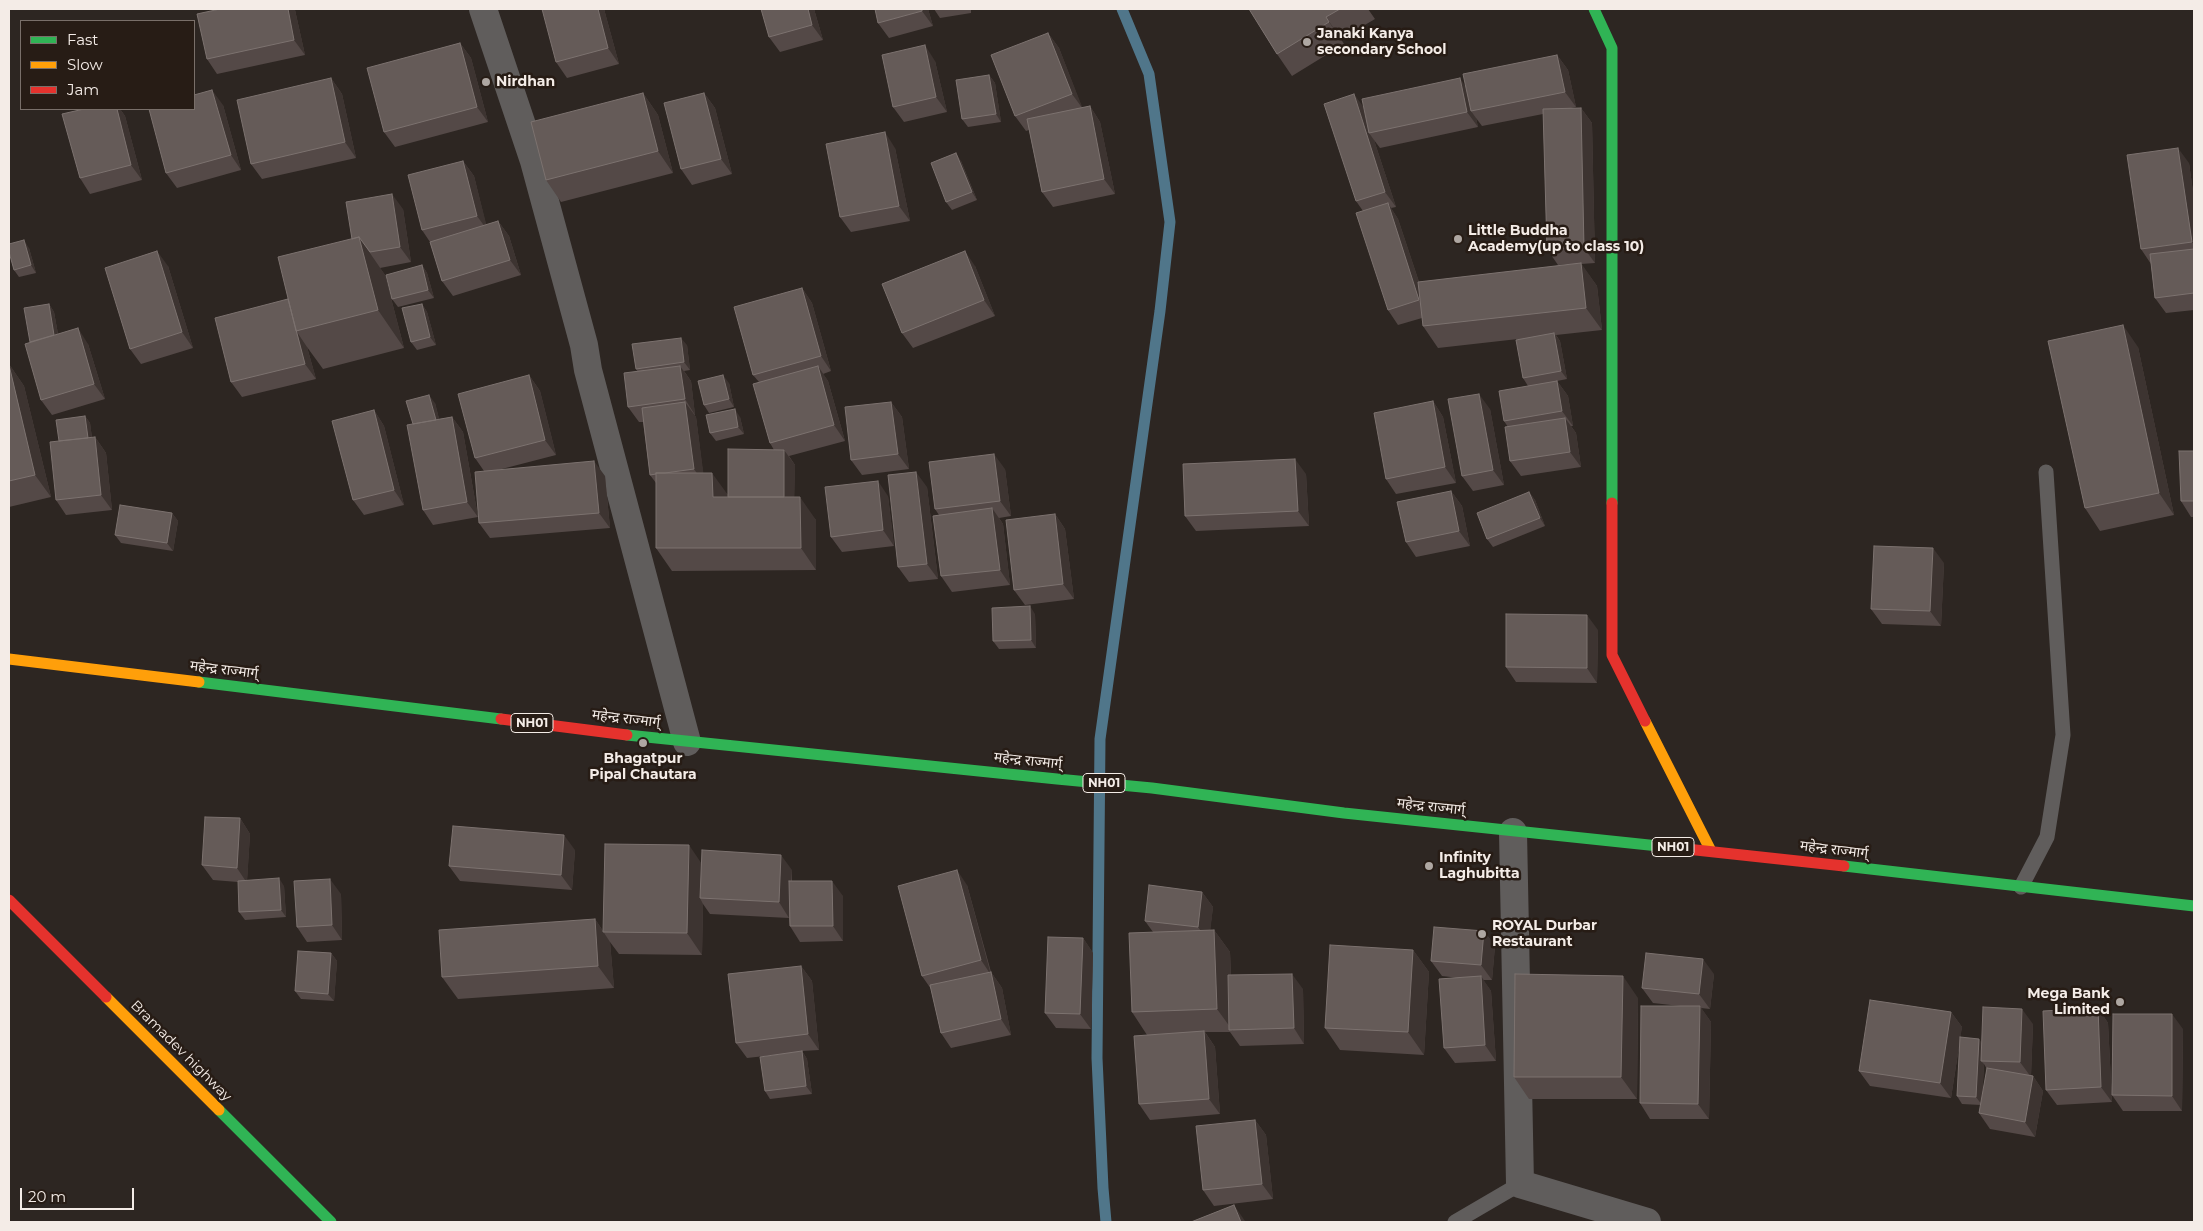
<!DOCTYPE html>
<meta charset="utf-8">
<style>
body{margin:0}
#map{position:relative;width:2203px;height:1231px;overflow:hidden;background:#2d2622;font-family:Montserrat,sans-serif}
canvas{display:block}
.frame{position:absolute;inset:0;border:10px solid #f4ece7;pointer-events:none}
.legend{position:absolute;left:20px;top:20px;width:175px;height:90px;box-sizing:border-box;background:#271c15;border:1px solid #796f69;margin:0;padding:6px 9px;list-style:none;font-size:15px;color:#f4ece7}
.legend li{display:flex;align-items:center;gap:10px;height:25px}
.legend b{width:25px;border:1px solid #796f69}
.scale{position:absolute;left:20px;top:1188px;width:114px;height:22px;box-sizing:border-box;border:2px solid #f4ece7;border-top:0;padding-left:6px;font-size:15px;line-height:18px;white-space:nowrap;color:#f4ece7;-webkit-text-stroke:4px #271c15;paint-order:stroke}
</style>
<div id="map">
<canvas width="2203" height="1231"></canvas>
<div class="frame"></div>
<ul class="legend">
<li><b style="height:6px;background:#30b455"></b>Fast</li>
<li><b style="height:6px;background:#ff9f0a"></b>Slow</li>
<li><b style="height:6px;background:#e5322d"></b>Jam</li>
</ul>
<div class="scale">20 m</div>
</div>
<script>
const c = document.querySelector('canvas').getContext('2d');
c.lineJoin = 'round';
const shape = rows => new Path2D(rows.map(r => 'M' + r).join(''));
function strokePath(path, color, width, dash) { c.strokeStyle = color; c.lineWidth = width; c.lineCap = dash ? 'butt' : 'round'; c.setLineDash(dash || []); c.stroke(path); }
function fillPath(path, color) { c.fillStyle = color; c.fill(path, 'evenodd'); }
function drawText(font, color, halo, rows, align = 'center') {
  c.font = font + ' Montserrat,"Noto Sans Devanagari",sans-serif'; c.lineWidth = 5; c.setLineDash([]); c.textBaseline = 'middle'; c.strokeStyle = halo; c.fillStyle = color; for (const [text, x, y, turn = 0] of rows) {
    c.save(); c.translate(x, y); c.rotate((+turn || 0) * Math.PI / 180); c.textAlign = isNaN(turn) ? turn : align; if (halo) c.strokeText(text, 0, 0); c.fillText(text, 0, 0); c.restore();
  }
}
strokePath(shape([
 [1106,1222,1103,1188,1097,1058,1100,739,1160,311,1170,222,1149,74,1122,9]
]), '#50768a', 11);
strokePath(shape([
 [2021,887,2047,837,2063,735,2046,472],
 [1455,1222,1520,1184]
]), '#605d5c', 15);
strokePath(shape([
 [483,9,534,161,584,345,588,370,687,742],
 [1513,832,1520,1184,1647,1222]
]), '#605d5c', 28);
strokePath(shape([
 [1594,9,1612,48,1612,503],
 [199,682,501,719],
 [627,735,1057,779],
 [1057,779,1152,788,1344,813,1668,847],
 [1844,866,2194,906],
 [219,1110,331,1222]
]), '#30b455', 11);
strokePath(shape([
 [9,659,199,682],
 [1645,721,1711,851],
 [106,997,219,1110]
]), '#ff9f0a', 11);
strokePath(shape([
 [1612,503,1612,655,1645,721],
 [501,719,627,735],
 [1668,847,1844,866],
 [9,900,106,997]
]), '#e5322d', 11);
fillPath(shape([
 [220,9,294,9,295,10,305,55,217,74,207,59],
 [604,9,619,64,567,78,556,62],
 [814,9,823,40,780,52,769,37],
 [875,9,928,9,933,26,889,38,878,23],
 [934,9,971,9,971,13,940,18],
 [1249,9,1368,9,1375,19,1341,39,1344,44,1292,76,1277,54],
 [1048,33,1059,48,1082,108,1090,106,1100,122,1115,194,1053,207,1042,192,1029,130,1026,131,1015,116],
 [460,43,471,58,488,122,395,147,384,132],
 [1557,55,1568,70,1576,107,1571,108,1581,108,1592,123,1595,263,1581,264,1597,286,1602,330,1556,335,1560,341,1567,379,1557,381,1568,396,1573,426,1571,426,1576,433,1581,467,1521,476,1510,461,1508,427,1504,421,1528,386,1523,378,1518,339,1438,348,1423,326,1422,318,1398,325,1388,310,1363,211,1356,201,1364,108,1466,86],
 [1543,114,1547,249,1558,265,1576,264,1419,282,1398,219,1391,208,1396,207,1374,140,1380,148,1478,127,1476,118,1482,126],
 [935,61,947,112,904,122,893,107],
 [989,75,995,83,1001,122,968,127,962,119],
 [331,78,342,94,356,158,262,179,251,164],
 [643,93,658,115,673,173,561,202,546,180],
 [704,93,715,108,732,174,692,185,681,169],
 [223,105,241,170,177,188,166,173],
 [84,109,120,109,125,116,142,180,90,194,80,178],
 [895,148,910,221,851,232,840,217],
 [463,161,474,176,486,225,498,221,509,236,521,275,453,296,442,281,430,242,422,230],
 [961,161,977,200,952,210,946,202],
 [2189,163,2194,199,2194,310,2166,313,2155,298,2151,264,2141,249],
 [403,209,411,262,380,268,385,275,404,348,323,369,307,347,316,379,242,397,231,382,288,299,352,239],
 [29,248,36,273,19,277,14,270],
 [422,265,427,273,434,298,398,307,392,299],
 [168,266,193,348,141,364,130,349],
 [975,266,995,316,913,348,902,333],
 [802,288,812,303,831,371,823,374,828,381,845,441,789,456,795,465,794,497,816,520,816,570,672,571,656,548,656,483,650,475,643,422,639,422,628,407,638,372,636,369,687,345,690,370,684,371,691,381,695,415,694,415,696,417,703,473,728,495,774,450,770,443,759,382,753,375],
 [49,304,54,312,58,334,88,344,105,399,52,415,41,400,30,342],
 [422,304,427,312,436,345,417,350,411,342],
 [2138,347,2174,515,2100,531,2085,508],
 [9,364,24,386,51,497,9,507],
 [529,375,540,391,556,455,498,470,605,476,610,528,490,538,479,523,484,471,475,458],
 [729,383,734,407,709,413,704,405],
 [1433,401,1443,417,1456,483,1396,494,1386,479],
 [891,402,902,417,909,469,862,475,851,460],
 [435,403,439,419,452,417,463,432,478,517,433,525,423,510,413,424],
 [1490,409,1504,485,1473,491,1462,476],
 [374,410,384,426,404,505,364,515,353,500],
 [85,416,90,423,92,438,95,437,106,453,112,510,66,515,56,500,59,441],
 [740,417,744,434,716,441,710,433],
 [2194,451,2194,517,2191,517,2181,501],
 [1005,469,1011,516,999,518,1003,524,1010,585,952,592,941,576,939,515,935,509],
 [1306,474,1309,526,1196,531,1185,516],
 [927,487,938,579,909,582,898,567],
 [1451,491,1462,506,1470,546,1416,557,1406,542],
 [1529,492,1535,500,1545,526,1493,547,1487,539],
 [888,496,894,546,842,552,831,537],
 [172,513,178,521,173,551,121,543,115,535],
 [1055,514,1065,529,1074,599,1025,605,1014,590],
 [1944,563,1941,626,1882,624,1871,609],
 [1035,614,1036,648,999,649,993,641],
 [1598,630,1597,683,1516,682,1506,667],
 [240,818,250,834,247,880,284,886,286,917,245,920,239,912,238,882,213,880,202,865],
 [575,850,572,890,460,881,449,866],
 [701,864,792,870,792,881,843,896,843,941,800,942,790,926,789,918,710,914,703,904,702,955,619,954,610,942,614,988,458,999,442,977,595,919,603,931],
 [967,885,991,972,1002,988,1011,1035,951,1048,941,1033,931,989,922,976],
 [1202,892,1213,907,1210,930,1214,930,1230,952,1231,975,1303,989,1304,1044,1240,1046,1230,1032,1205,1032,1215,1047,1220,1114,1150,1120,1139,1104,1169,1034,1147,1035,1132,1012,1153,932,1145,921],
 [341,894,342,940,307,942,297,927],
 [1484,931,1495,946,1492,980,1483,980,1491,991,1496,1061,1455,1063,1444,1048,1459,978,1442,976,1431,961],
 [1083,938,1093,953,1091,1029,1056,1028,1045,1013],
 [1413,950,1429,972,1424,1055,1340,1050,1325,1028],
 [331,953,337,961,334,1001,301,999,295,991],
 [801,966,812,981,819,1050,802,1051,807,1059,812,1094,770,1099,765,1091,774,1055,747,1058,736,1043],
 [1714,974,1710,1009,1701,1008,1711,1022,1709,1119,1650,1119,1640,1103,1680,1006,1653,1003,1642,988],
 [1638,998,1637,1099,1529,1099,1514,1077],
 [2098,1008,2108,1023,2112,1102,2057,1105,2046,1090],
 [1951,1012,1962,1027,1960,1037,1982,1043,2033,1024,2031,1075,2033,1076,2043,1091,2035,1137,1990,1129,1979,1113,1981,1105,1962,1104,1957,1096,1960,1040,1951,1098,1870,1086,1859,1071],
 [1984,1064,1987,1069,1982,1100],
 [2183,1029,2182,1111,2123,1111,2112,1095],
 [1255,1120,1266,1135,1273,1199,1214,1206,1203,1190]
]), '#544947');
fillPath(shape([
 [288,9,294,9,295,10,305,55,294,40],
 [598,9,604,9,619,64,608,48],
 [808,9,814,9,823,40,812,25],
 [922,9,928,9,933,26,922,11],
 [1326,17,1341,39,1344,44,1329,22],
 [1048,33,1059,48,1083,109,1072,94],
 [460,43,471,58,488,122,477,107],
 [925,45,935,61,947,112,936,97],
 [1557,55,1568,70,1576,107,1565,92],
 [989,75,995,83,1001,122,996,114],
 [331,78,342,94,356,158,345,142],
 [1460,78,1470,93,1471,111,1476,118,1478,127,1467,112],
 [212,90,223,105,241,170,231,155],
 [643,93,658,115,673,173,658,151],
 [704,93,715,108,732,174,721,159],
 [1354,94,1365,109,1369,133,1374,140,1396,207,1385,192],
 [1090,106,1100,122,1115,194,1104,179],
 [1581,108,1592,123,1595,263,1584,248],
 [117,109,120,109,125,116,142,180,131,165],
 [885,132,895,148,910,221,899,206],
 [2178,148,2189,163,2194,199,2194,245,2192,242],
 [956,153,961,161,977,200,972,192],
 [463,161,474,176,488,231,477,216],
 [392,194,403,209,411,262,400,247],
 [1388,203,1398,219,1430,315,1419,300],
 [498,221,509,236,521,275,510,260],
 [359,237,385,275,404,348,378,310],
 [24,240,29,248,36,273,31,265],
 [157,251,168,266,193,348,182,332],
 [965,251,975,266,995,316,984,300],
 [1581,263,1597,286,1602,330,1586,308],
 [422,265,427,273,434,298,428,290],
 [802,288,812,303,831,371,821,356],
 [49,304,54,312,61,351,55,343],
 [422,304,427,312,436,345,430,337],
 [2123,325,2138,347,2174,515,2159,493],
 [78,328,88,344,105,399,94,384],
 [297,332,307,347,316,379,305,364],
 [1554,333,1560,341,1567,379,1561,371],
 [681,338,687,345,690,370,684,362],
 [9,364,24,386,51,497,35,475],
 [680,366,691,381,695,415,685,399],
 [818,366,828,381,845,441,834,425],
 [529,375,540,391,556,455,545,440],
 [723,375,729,383,734,407,729,399],
 [1557,381,1568,396,1573,426,1562,411],
 [1479,394,1490,409,1504,485,1493,470],
 [429,395,435,403,443,434,437,426],
 [1433,401,1443,417,1456,483,1445,467],
 [685,402,696,417,705,485,694,469],
 [891,402,902,417,909,469,898,454],
 [735,409,740,417,744,434,738,427],
 [374,410,384,426,404,505,394,490],
 [85,416,90,423,93,446,88,438],
 [452,417,463,432,478,517,467,502],
 [1565,418,1576,433,1581,467,1570,452],
 [95,437,106,453,112,510,101,495],
 [784,450,795,465,794,520,783,504],
 [994,454,1005,469,1011,516,1000,501],
 [1295,459,1306,474,1309,526,1298,511],
 [594,461,605,476,610,528,599,513],
 [916,472,927,487,938,579,927,564],
 [712,473,728,495,728,520,713,497],
 [878,481,888,496,894,546,883,530],
 [1451,491,1462,506,1470,546,1459,531],
 [1529,492,1535,500,1545,526,1540,518],
 [800,497,816,520,816,570,801,548],
 [992,508,1003,524,1010,585,1000,570],
 [172,513,178,521,173,551,167,543],
 [1055,514,1065,529,1074,599,1063,584],
 [1933,548,1944,563,1941,626,1930,611],
 [1030,606,1035,614,1036,648,1031,640],
 [1587,615,1598,630,1597,683,1587,668],
 [240,818,250,834,247,883,237,868],
 [564,835,575,850,572,890,561,875],
 [689,845,704,867,700,898,703,904,702,955,687,933],
 [781,855,792,870,789,918,779,902],
 [957,870,967,885,991,975,981,960],
 [279,878,284,886,286,917,281,910],
 [330,879,341,894,342,940,332,925],
 [832,881,843,896,843,941,833,926],
 [1202,892,1213,907,1209,942,1198,927],
 [595,919,610,942,614,988,598,966],
 [1214,930,1230,952,1233,1031,1217,1009],
 [1484,931,1495,946,1492,980,1481,965],
 [1083,938,1093,953,1091,1029,1080,1014],
 [1413,950,1429,972,1424,1055,1408,1032],
 [331,953,337,961,334,1001,328,994],
 [1703,959,1714,974,1710,1009,1699,994],
 [801,966,812,981,819,1050,808,1034],
 [991,972,1002,988,1011,1035,1001,1019],
 [1292,974,1303,989,1304,1044,1294,1028],
 [1481,976,1491,991,1496,1061,1485,1045],
 [1623,976,1638,998,1637,1099,1621,1077],
 [1700,1006,1711,1022,1709,1119,1698,1104],
 [2098,1008,2108,1023,2112,1102,2101,1087],
 [2022,1009,2033,1024,2031,1077,2020,1062],
 [1951,1012,1962,1027,1951,1098,1940,1083],
 [2172,1014,2183,1029,2182,1111,2172,1096],
 [1204,1031,1215,1047,1220,1114,1209,1099],
 [1979,1039,1985,1047,1981,1061,1984,1064,1982,1105,1976,1097],
 [802,1051,807,1059,812,1094,806,1086],
 [2033,1076,2043,1091,2035,1137,2025,1122],
 [1255,1120,1266,1135,1273,1199,1262,1184],
 [1234,1205,1245,1221,1246,1222,1241,1222]
]), '#3d3431');
const building = shape([
 [220,9,288,9,294,40,207,59,197,14,220,9],
 [542,9,598,9,608,48,556,62,542,9],
 [761,9,808,9,812,25,769,37,761,9],
 [875,9,922,9,922,11,878,23,875,9],
 [1249,9,1340,9,1326,17,1329,22,1277,54,1249,9],
 [1048,33,1072,94,1015,116,991,55,1048,33],
 [460,43,477,107,384,132,367,68,460,43],
 [925,45,936,97,893,107,882,55,925,45],
 [1557,55,1565,92,1471,111,1463,74,1557,55],
 [989,75,996,114,962,119,956,80,989,75],
 [331,78,345,142,251,164,237,100,331,78],
 [1460,78,1467,112,1369,133,1362,99,1460,78],
 [212,90,231,155,166,173,149,109,194,109,194,95,212,90],
 [643,93,658,151,546,180,531,122,643,93],
 [704,93,721,159,681,169,664,103,704,93],
 [1354,94,1385,192,1356,201,1324,104,1354,94],
 [1090,106,1104,179,1042,192,1027,119,1090,106],
 [1581,108,1584,248,1547,249,1543,109,1581,108],
 [84,109,117,109,131,165,80,178,62,114,84,109],
 [885,132,899,206,840,217,826,144,885,132],
 [2178,148,2192,242,2141,249,2127,155,2178,148],
 [956,153,972,192,946,202,931,163,956,153],
 [463,161,477,216,422,230,408,175,463,161],
 [392,194,400,247,370,252,359,237,352,239,346,202,392,194],
 [1388,203,1419,300,1388,310,1356,213,1388,203],
 [498,221,510,260,442,281,430,242,498,221],
 [359,237,378,310,296,331,278,257,359,237],
 [24,240,31,265,14,270,9,252,9,244,24,240],
 [2194,249,2194,293,2155,298,2150,254,2194,249],
 [157,251,182,332,130,349,105,268,157,251],
 [965,251,984,300,902,333,882,284,965,251],
 [1581,263,1586,308,1423,326,1418,282,1581,263],
 [422,265,428,290,392,299,386,275,422,265],
 [802,288,821,356,753,375,734,307,802,288],
 [288,299,305,364,231,382,215,318,288,299],
 [49,304,54,335,30,342,24,308,49,304],
 [422,304,430,337,411,342,402,308,422,304],
 [2123,325,2159,493,2085,508,2048,341,2123,325],
 [78,328,94,384,41,400,25,344,78,328],
 [1554,333,1561,371,1523,378,1516,340,1554,333],
 [681,338,684,362,636,369,632,344,681,338],
 [9,365,35,475,9,481,9,365],
 [680,366,685,399,628,407,624,373,680,366],
 [818,366,834,425,770,443,753,384,818,366],
 [529,375,545,440,475,458,458,394,529,375],
 [723,375,729,399,704,405,698,381,723,375],
 [1557,381,1562,411,1504,421,1499,391,1557,381],
 [1479,394,1493,470,1462,476,1448,399,1479,394],
 [429,395,436,420,413,424,406,401,429,395],
 [1433,401,1445,467,1386,479,1374,413,1433,401],
 [685,402,694,469,665,473,656,473,656,474,650,475,642,408,685,402],
 [891,402,898,454,851,460,845,407,891,402],
 [735,409,738,427,710,433,706,415,735,409],
 [374,410,394,490,353,500,332,421,374,410],
 [85,416,88,438,59,441,56,420,85,416],
 [452,417,467,502,423,510,407,425,452,417],
 [1565,418,1570,452,1510,461,1505,427,1565,418],
 [95,437,101,495,56,500,50,442,95,437],
 [728,449,784,450,784,497,728,497,728,449],
 [2179,451,2194,451,2194,501,2181,501,2179,451],
 [994,454,1000,501,935,509,929,462,994,454],
 [1295,459,1298,511,1185,516,1183,464,1295,459],
 [594,461,599,513,479,523,475,472,594,461],
 [916,472,927,564,898,567,888,475,916,472],
 [656,473,712,473,713,497,800,497,801,548,656,548,656,473],
 [878,481,883,530,831,537,825,487,878,481],
 [1451,491,1459,531,1406,542,1397,502,1451,491],
 [1529,492,1540,518,1487,539,1477,513,1529,492],
 [120,505,172,513,167,543,115,535,120,505],
 [992,508,1000,570,941,576,933,516,992,508],
 [1055,514,1063,584,1014,590,1006,520,1055,514],
 [1874,546,1933,548,1930,611,1871,609,1874,546],
 [1030,606,1031,640,993,641,992,608,1030,606],
 [1506,614,1587,615,1587,668,1506,667,1506,614],
 [205,817,240,818,237,868,202,865,205,817],
 [453,826,564,835,561,875,449,866,453,826],
 [605,844,689,845,687,933,603,932,605,844],
 [702,850,781,855,779,902,700,898,702,850],
 [957,870,981,960,922,976,898,886,957,870],
 [279,878,281,910,239,912,238,881,279,878],
 [330,879,332,925,297,927,294,881,330,879],
 [789,881,832,881,833,926,790,926,789,881],
 [1149,885,1202,892,1198,927,1145,921,1149,885],
 [595,919,598,966,442,977,439,930,595,919],
 [1434,927,1484,931,1481,965,1431,961,1434,927],
 [1214,930,1217,1009,1132,1012,1129,933,1214,930],
 [1048,937,1083,938,1080,1014,1045,1013,1048,937],
 [1330,945,1413,950,1408,1032,1325,1028,1330,945],
 [298,951,331,953,328,994,295,991,298,951],
 [1646,953,1703,959,1699,994,1642,988,1646,953],
 [801,966,808,1034,736,1043,728,974,801,966],
 [991,972,1001,1019,941,1033,930,985,991,972],
 [1292,974,1294,1028,1229,1030,1228,975,1292,974],
 [1515,974,1623,976,1621,1077,1514,1077,1515,974],
 [1481,976,1485,1045,1444,1048,1439,979,1481,976],
 [1870,1000,1951,1012,1940,1083,1859,1071,1870,1000],
 [1641,1006,1700,1006,1698,1104,1640,1103,1641,1006],
 [1983,1007,2022,1009,2020,1062,1981,1061,1983,1007],
 [2098,1008,2101,1087,2046,1090,2043,1011,2098,1008],
 [2113,1014,2172,1014,2172,1096,2112,1095,2113,1014],
 [1204,1031,1209,1099,1139,1104,1134,1036,1204,1031],
 [1960,1037,1979,1039,1976,1097,1957,1096,1960,1037],
 [802,1051,806,1086,765,1091,760,1057,802,1051],
 [1987,1068,2033,1076,2025,1122,1979,1113,1987,1068],
 [1255,1120,1262,1184,1203,1190,1196,1126,1255,1120],
 [1234,1205,1241,1222,1191,1222,1234,1205]
]);
fillPath(building, '#655b58');
strokePath(building, '#7c726f', 1);
for (const [x, y, r, color] of [
 [1307,42,5,"#aea7a2"],
 [486,82,5,"#aea7a2"],
 [1458,239,5,"#aea7a2"],
 [643,743,5,"#aea7a2"],
 [1429,866,5,"#aea7a2"],
 [1482,934,5,"#aea7a2"],
 [2120,1002,5,"#aea7a2"]
]) { const dot = new Path2D(); dot.arc(x, y, r, 0, 2 * Math.PI); c.fillStyle = color; c.fill(dot); strokePath(dot, '#271c15', 2); }
for (const [x, y, w] of [
 [532,723,42],
 [1104,783,42],
 [1673,847,42]
]) { const box = new Path2D(); box.roundRect(x - w / 2, y - 9.5, w, 19, 4); c.fillStyle = '#271c15'; c.fill(box); strokePath(box, '#f4ece7', 1); }
drawText('bold 12px', '#f4ece7', null, [
 ["NH01",532,723],
 ["NH01",1104,783],
 ["NH01",1673,847]
]);
drawText('bold 14px', '#f4ece7', '#271c15', [
 ["Janaki Kanya",1317,34],
 ["secondary School",1317,50],
 ["Nirdhan",496,82],
 ["Little Buddha",1468,231],
 ["Academy(up to class 10)",1468,247],
 ["Bhagatpur",643,759,"center"],
 ["Pipal Chautara",643,775,"center"],
 ["Infinity",1439,858],
 ["Laghubitta",1439,874],
 ["ROYAL Durbar",1492,926],
 ["Restaurant",1492,942],
 ["Mega Bank",2110,994,"right"],
 ["Limited",2110,1010,"right"]
], 'left');
drawText('14px', '#f4ece7', '#271c15', [
 ["महेन्द्र राज्मार्ग्",224,670,7],
 ["महेन्द्र राज्मार्ग्",626,719,7],
 ["महेन्द्र राज्मार्ग्",1028,761,6],
 ["महेन्द्र राज्मार्ग्",1431,807,6],
 ["महेन्द्र राज्मार्ग्",1834,850,7],
 ["Bramadev highway",181,1051,45]
]);
</script>
